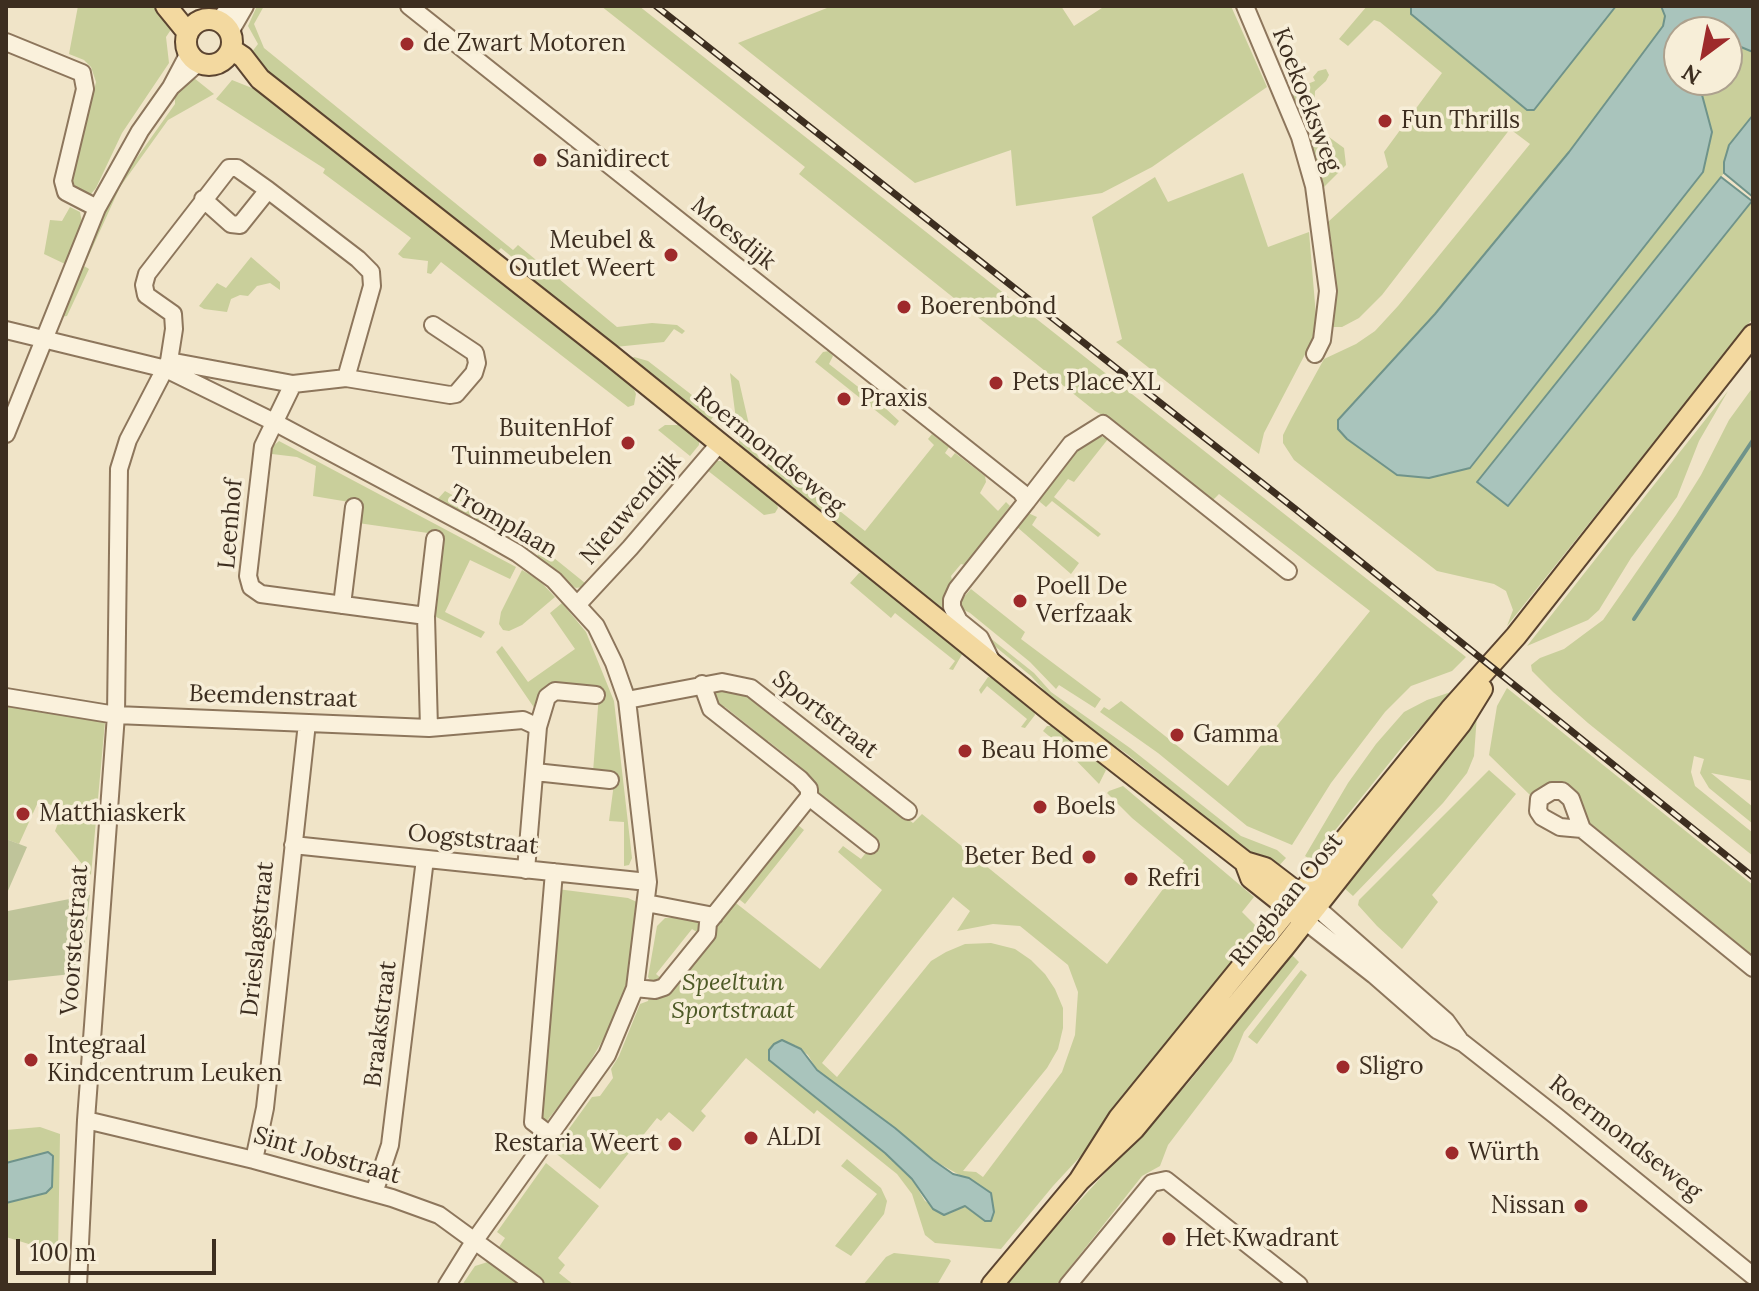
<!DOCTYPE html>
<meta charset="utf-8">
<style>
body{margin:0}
#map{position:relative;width:1759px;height:1291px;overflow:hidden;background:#f0e4c8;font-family:Lora,serif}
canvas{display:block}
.frame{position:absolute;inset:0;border:8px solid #3d2e20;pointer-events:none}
.north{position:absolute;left:1663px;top:16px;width:80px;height:80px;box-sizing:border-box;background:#f7eed8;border:2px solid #ada18e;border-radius:50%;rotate:212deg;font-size:22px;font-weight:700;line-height:32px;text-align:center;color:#3d2e20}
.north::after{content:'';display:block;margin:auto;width:28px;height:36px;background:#9e2a2b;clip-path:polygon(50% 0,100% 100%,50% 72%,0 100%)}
.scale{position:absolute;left:16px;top:1239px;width:200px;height:36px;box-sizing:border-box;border:4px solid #3d2e20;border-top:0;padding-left:10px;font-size:24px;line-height:28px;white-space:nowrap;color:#3d2e20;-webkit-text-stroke:6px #f7eed8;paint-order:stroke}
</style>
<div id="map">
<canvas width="1759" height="1291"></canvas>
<div class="frame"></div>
<div class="north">N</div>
<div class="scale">100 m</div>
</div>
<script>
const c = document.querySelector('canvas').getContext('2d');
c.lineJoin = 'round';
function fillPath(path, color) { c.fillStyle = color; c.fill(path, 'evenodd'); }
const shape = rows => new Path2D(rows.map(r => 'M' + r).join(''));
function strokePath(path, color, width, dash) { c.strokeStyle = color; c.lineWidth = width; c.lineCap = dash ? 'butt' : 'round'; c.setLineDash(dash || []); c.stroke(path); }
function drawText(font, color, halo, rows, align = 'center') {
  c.font = font + ' Lora,serif'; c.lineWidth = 7; c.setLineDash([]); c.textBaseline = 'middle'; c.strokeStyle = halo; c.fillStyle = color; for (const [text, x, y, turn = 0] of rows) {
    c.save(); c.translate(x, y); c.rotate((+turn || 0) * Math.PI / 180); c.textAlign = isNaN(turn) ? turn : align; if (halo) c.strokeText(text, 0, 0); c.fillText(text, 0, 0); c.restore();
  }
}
fillPath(shape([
 [78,6,157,6,174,25,166,37,169,63,122,133,96,188,91,194,82,194,71,186,96,82,91,67,84,60,69,54],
 [257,6,264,6,254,24,264,48,513,250,518,245,617,327,652,323,677,325,685,331,682,334,674,329,664,342,615,347,545,296,522,270,524,267,501,248,498,251,471,237,248,57,258,44,248,26],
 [601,6,639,6,1466,657,1452,671,1411,686,1385,712,1331,783,1292,845,1247,826,1158,753,1100,712,1104,707,1109,710,1121,701,1228,786,1370,611,1219,494,1212,501,1106,417,1095,411,799,174,805,167],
 [832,6,1061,6,1074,26,1105,6,1231,6,1267,87,1152,167,1102,193,1016,206,1011,150,915,183,738,43],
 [1367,6,1411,6,1411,14,1528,110,1534,109,1616,6,1661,6,1665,16,1663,26,1569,152,1435,314,1338,420,1429,478,1471,468,1703,172,1708,116,1697,80,1727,80,1727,49,1736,45,1753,52,1753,115,1729,145,1724,162,1724,173,1478,482,1509,506,1753,200,1753,318,1507,626,1513,610,1506,591,1494,584,1437,571,1294,460,1283,443,1283,435,1291,419,1324,359,1356,344,1375,331,1398,306,1530,144,1510,129,1382,295,1359,318,1342,327,1333,327,1334,260,1328,222,1388,167,1384,152,1442,73,1380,22,1374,20,1348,46,1339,39],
 [1326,69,1329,75,1326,81,1315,91,1314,115,1299,121,1287,92,1315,81,1313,77,1318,71],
 [194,78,214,94,168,120,120,187,84,266,89,269,67,316,60,317,107,200,175,104,175,96],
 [232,80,262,92,632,385,636,394,634,405,628,407,441,262,431,274,427,273,428,261,403,258,398,254,411,238,323,173,325,169,216,99],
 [1318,129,1344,148,1346,165,1321,190,1306,143,1312,130],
 [1243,173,1268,247,1309,232,1316,316,1313,339,1264,433,1259,454,1116,342,1122,339,1092,217,1155,177,1168,202],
 [70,207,80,212,82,222,65,264,44,254,50,220,62,221],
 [251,257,280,282,280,290,270,283,257,286,248,296,240,295,231,299,227,312,204,309,199,306,217,283,226,288],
 [829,351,833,356,829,364,876,401,880,397,886,398,887,403,884,407,899,421,895,426,815,362,823,352],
 [634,357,648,361,710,409,713,417,709,423,631,359],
 [730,373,739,381,755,451,762,463,760,467,743,453,739,443],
 [1753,387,1753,781,1711,773,1753,807,1753,824,1709,788,1700,773,1704,759,1694,756,1691,772,1695,786,1753,833,1753,856,1588,723,1553,692,1532,671,1531,665,1540,658,1564,649,1603,620,1676,515,1701,475,1729,420],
 [1728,391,1699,441,1677,497,1631,558,1599,610,1588,620,1527,646],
 [665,425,681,425,699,440,699,445,690,456,658,430],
 [932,434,949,447,945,453,951,458,955,453,985,476,986,482,980,493,998,511,1006,502,1010,506,965,565,961,564,951,576,952,580,947,589,941,611,763,471,773,458,865,531,934,445,928,439],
 [1094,434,1108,439,1074,482,1068,479,1054,497,1101,534,1098,537,1052,501,1046,507,1040,502,1040,497,1087,439],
 [279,441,516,567,510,579,470,560,445,612,485,632,481,638,434,616,432,612,442,535,358,523,361,504,313,496,316,466,297,457,272,454,272,447],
 [714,461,722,461,730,464,776,501,778,508,775,513,764,515,707,470],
 [445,491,528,537,585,583,582,587,576,588,568,583,537,557,538,554,522,543,520,547,436,501],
 [1028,513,1037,517,1032,525,1079,563,1071,574,1017,527],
 [522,570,539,580,555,597,522,625,509,631,503,630,499,624,501,612],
 [864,572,964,651,953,670,949,669,955,661,895,613,891,618,850,583,859,573],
 [971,589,1025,632,1021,639,1101,699,1095,708,1059,685,1056,689,1030,662,970,613,960,608,961,600],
 [562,603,586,632,614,701,632,858,629,865,624,866,624,822,609,821,615,776,593,772,599,694,557,685,535,709,496,652,502,646,528,682,575,649,550,613],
 [964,617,1034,673,1051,692,1130,748,1241,836,1277,850,1286,858,1276,869,1248,852,1127,754,1061,709,1031,676,963,620],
 [988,677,998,678,1033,707,1035,715,1025,728,1021,727,1027,719,987,686,981,694,979,690],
 [1507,688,1753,885,1753,962,1595,833,1555,789,1530,795,1489,755,1497,706],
 [720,690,746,694,762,704,913,823,922,814,1107,964,1184,861,1132,818,1107,793,1109,791,1123,786,1254,897,1242,912,1262,932,1103,1132,1053,1186,1001,1249,935,1243,925,1235,912,1194,897,1174,817,1110,814,1114,746,1058,701,1111,706,1116,693,1132,669,1112,661,1121,657,1118,600,1189,553,1151,592,1097,600,1096,613,1078,611,1069,619,1056,640,1004,648,1001,649,997,657,998,664,995,732,900,820,969,882,890,838,852,843,846,861,859,874,842,816,795,798,770,796,763,768,741,761,742,755,737,755,731,725,707,718,707,713,695],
 [953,897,970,911,957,931,993,924,1020,926,1068,965,1078,992,1075,1035,1062,1072,983,1177,976,1172,963,1171,1047,1068,1058,1049,1063,1028,1063,1008,1055,989,1045,974,1031,960,1015,949,991,943,965,944,946,952,931,961,837,1077,822,1063],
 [795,1045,808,1055,817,1070,895,1128,933,1160,991,1193,994,1212,985,1221,964,1206,949,1214,925,1201,912,1179,885,1153,775,1065],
 [1454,691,1403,746,1311,860,1305,856,1348,783,1376,744,1404,712,1427,700],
 [6,706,105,722,91,875,55,831,63,810,39,800,19,844,6,839],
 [1477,715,1474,756,1467,773,1443,803,1353,896,1343,887],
 [1047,726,1058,726,1087,750,1106,770,1099,784,1066,750,1043,731],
 [1489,770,1516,794,1432,895,1438,902,1402,949,1377,926,1358,905,1359,900],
 [792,825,795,827,798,825,804,830,745,904,735,896],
 [557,889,628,898,637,902,638,916,630,974,612,1024,580,1079,542,1127],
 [665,918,694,918,700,924,700,934,692,929,656,974,663,980,652,983,648,977,657,926],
 [1292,955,1299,962,1244,1032,1232,1061,1168,1145,1160,1166,1142,1176,1056,1285,1002,1285,1189,1082],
 [1301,970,1307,975,1257,1044,1248,1037],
 [40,1127,60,1134,58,1253,6,1237,6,1203,46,1193,48,1152,6,1163,6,1130],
 [847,1159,881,1188,887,1201,884,1214,851,1256,835,1246,877,1194,841,1166],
 [546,1163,599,1206,558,1258,565,1265,559,1273,574,1285,545,1285,499,1247,505,1238,497,1232],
 [894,1253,949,1259,951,1261,937,1285,863,1285,886,1257],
 [491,1261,522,1285,462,1285,475,1266]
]), '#c9cf9b');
fillPath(shape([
 [6,839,27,847,7,893,8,911,90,895,81,973,6,981]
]), '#bfc49a');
const water = shape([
 [1411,6,1616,6,1534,110,1527,110,1411,14,1411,6],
 [1661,6,1753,6,1753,52,1736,45,1727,49,1727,32,1679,32,1679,80,1698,80,1712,132,1703,172,1470,468,1429,478,1397,475,1347,439,1338,429,1338,420,1435,314,1569,152,1663,26,1665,16,1661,6],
 [1753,115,1753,197,1724,173,1724,162,1729,145,1753,115],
 [1721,177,1752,201,1508,506,1477,482,1721,177],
 [782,1040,801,1049,817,1070,895,1128,933,1160,953,1174,969,1178,991,1193,994,1212,991,1221,985,1221,965,1206,944,1215,933,1209,912,1179,885,1153,769,1060,769,1050,774,1044,782,1040],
 [48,1152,53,1156,52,1187,46,1193,6,1203,6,1163,48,1152]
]);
fillPath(water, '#a9c4bc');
strokePath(water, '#6f938a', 2);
strokePath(shape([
 [1634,619,1753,440]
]), '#6f938a', 4);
const minor = shape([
 [409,6,1021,492,1027,501,1071,444,1103,424,1288,571],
 [1245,6,1300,137,1314,186,1328,291,1322,340,1315,354],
 [218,21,231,6],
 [230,32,245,6],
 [6,42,82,73,85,89,63,181,66,192,97,208],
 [172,86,199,62],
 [203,199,231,224,240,225,268,190],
 [6,330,166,369,274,422,480,532,517,553,554,580,596,626,614,663,627,700,648,882,635,988,607,1055,475,1240,447,1285],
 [169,361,293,384],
 [6,434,97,208,140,131,171,87,189,53],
 [578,604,630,548,719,444],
 [342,605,354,507],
 [426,616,435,539],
 [992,662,980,638,959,621,952,607,952,600,957,589,1027,501],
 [702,684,711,709,800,779,809,789,809,797],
 [6,697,116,715,429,728,523,720,538,727],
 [627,700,722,682,751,688,908,811],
 [429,728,426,616,261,594,251,587,248,576,263,446,293,384,346,378,450,395,456,394,474,373,477,363,475,353,433,325],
 [535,772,610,780],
 [1582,829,1560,827,1542,817,1538,811,1539,799,1552,791,1562,791,1571,799,1582,829,1753,968],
 [293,845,648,882],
 [526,870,538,727,547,697,555,691,596,695],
 [646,903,714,916],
 [1316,907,1446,1021,1459,1039],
 [1305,921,1374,975,1437,1030,1463,1043,1556,1116,1753,1276],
 [635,988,655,990,664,987,707,934,708,923,809,797,870,845],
 [86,1120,254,1160,392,1198,439,1215,535,1285],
 [550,1135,533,1122,554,872],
 [254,1160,265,1108,307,723],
 [374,1193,390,1145,425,859],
 [78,1285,86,1120,116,715,119,469,128,440,169,361,174,329,173,314,146,295,144,285,147,274,229,168,237,168,268,190,358,259,371,272,372,286,346,378],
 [1068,1285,1152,1183,1166,1180,1299,1285]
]);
const major = shape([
 [166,6,188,33],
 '186 42a23 23 0 1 1 46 0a23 23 0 1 1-46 0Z',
 [231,49,243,57,260,79,608,353,1052,712,1245,862,1265,868,1316,907],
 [1245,862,1251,878,1299,916],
 [1079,1181,1119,1118,1450,710,1516,636,1753,335],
 [992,1285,1079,1181,1134,1129,1285,946,1461,723,1482,689]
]);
strokePath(minor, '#8d765c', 20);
strokePath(major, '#5b4430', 24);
strokePath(minor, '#faf1dc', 16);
strokePath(major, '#f3d9a0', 20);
const rail = shape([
 [656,6,1294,508,1753,877]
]);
strokePath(rail, '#3d2e20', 7);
strokePath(rail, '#f7eed8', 4, [12]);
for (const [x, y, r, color] of [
 [407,44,8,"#9e2a2b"],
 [1385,121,8,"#9e2a2b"],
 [540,160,8,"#9e2a2b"],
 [671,255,8,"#9e2a2b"],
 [904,307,8,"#9e2a2b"],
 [996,383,8,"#9e2a2b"],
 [844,399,8,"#9e2a2b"],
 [628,443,8,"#9e2a2b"],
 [1020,601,8,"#9e2a2b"],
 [1177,735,8,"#9e2a2b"],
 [965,751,8,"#9e2a2b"],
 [1040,807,8,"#9e2a2b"],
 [23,814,8,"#9e2a2b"],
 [1089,857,8,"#9e2a2b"],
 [1131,879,8,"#9e2a2b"],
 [31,1060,8,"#9e2a2b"],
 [1343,1067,8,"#9e2a2b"],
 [751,1138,8,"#9e2a2b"],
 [675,1144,8,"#9e2a2b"],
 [1452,1153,8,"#9e2a2b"],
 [1581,1206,8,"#9e2a2b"],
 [1169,1239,8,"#9e2a2b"]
]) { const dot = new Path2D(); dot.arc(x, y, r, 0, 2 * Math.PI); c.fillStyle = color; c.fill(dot); strokePath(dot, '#f7eed8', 3); }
drawText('24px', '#3d2e20', '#f7eed8', [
 ["de Zwart Motoren",423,44],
 ["Fun Thrills",1401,121],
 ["Sanidirect",556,160],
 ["Meubel &",655,241,"right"],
 ["Outlet Weert",655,269,"right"],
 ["Boerenbond",920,307],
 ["Pets Place XL",1012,383],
 ["Praxis",860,399],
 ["BuitenHof",612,429,"right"],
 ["Tuinmeubelen",612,457,"right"],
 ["Poell De",1036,587],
 ["Verfzaak",1036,615],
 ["Gamma",1193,735],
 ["Beau Home",981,751],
 ["Boels",1056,807],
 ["Matthiaskerk",39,814],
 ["Beter Bed",1073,857,"right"],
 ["Refri",1147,879],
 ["Integraal",47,1046],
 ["Kindcentrum Leuken",47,1074],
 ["Sligro",1359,1067],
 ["ALDI",767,1138],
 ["Restaria Weert",659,1144,"right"],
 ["Würth",1468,1153],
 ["Nissan",1565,1206,"right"],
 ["Het Kwadrant",1185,1239]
], 'left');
drawText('24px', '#3d2e20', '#f7eed8', [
 ["Koekoeksweg",1306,100,69],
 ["Moesdijk",733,234,39],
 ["Roermondseweg",769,451,39],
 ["Nieuwendijk",631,509,-49],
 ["Tromplaan",503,522,30],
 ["Leenhof",231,524,-85],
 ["Beemdenstraat",273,697,2],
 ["Sportstraat",825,715,38],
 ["Oogststraat",473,840,6],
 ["Ringbaan Oost",1287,900,-51],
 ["Drieslagstraat",258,939,-84],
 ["Voorstestraat",75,940,-86],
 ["Braakstraat",381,1024,-83],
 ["Roermondseweg",1625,1138,38],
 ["Sint Jobstraat",327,1156,16]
]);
drawText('italic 24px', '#4d5a26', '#f7eed8', [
 ["Speeltuin",733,983],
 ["Sportstraat",733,1011]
]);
</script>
